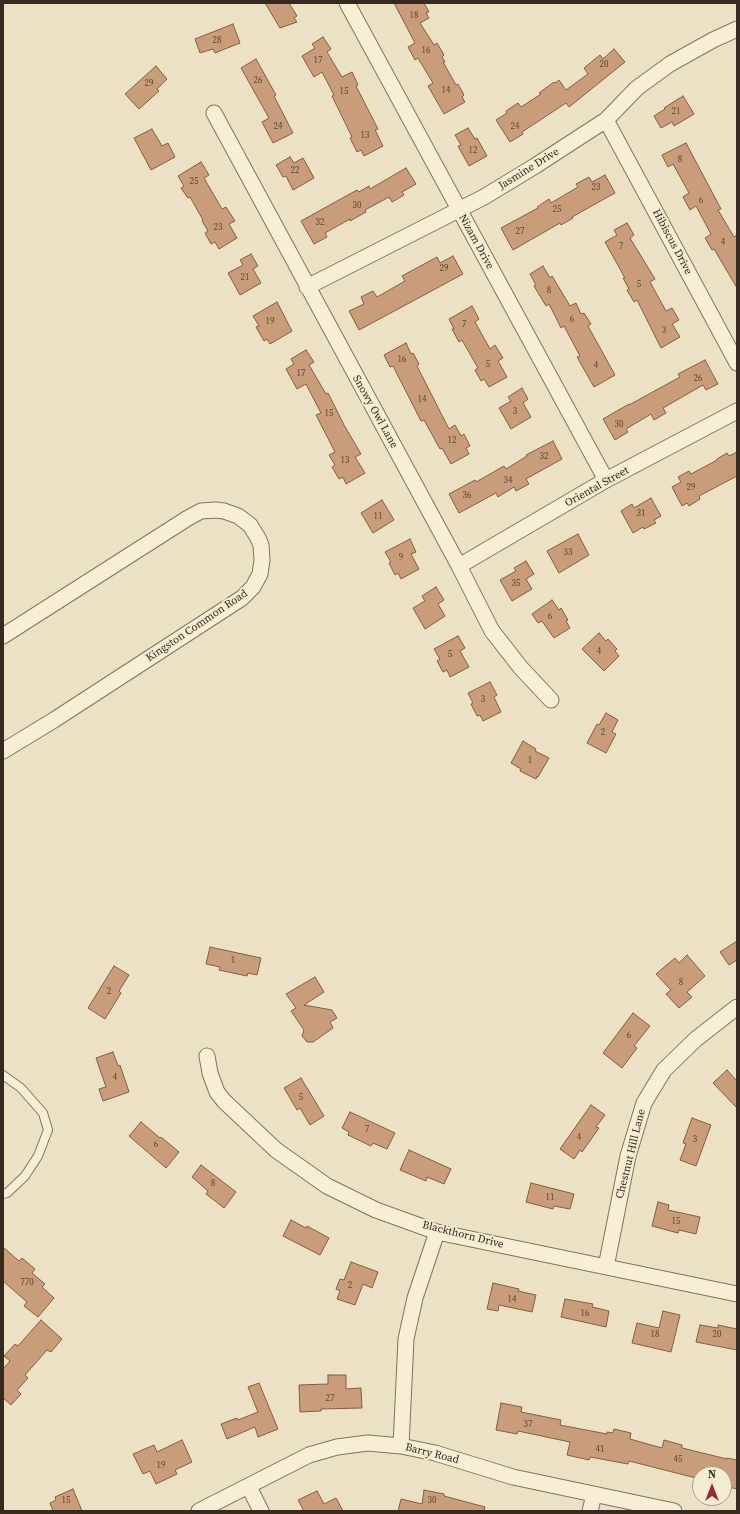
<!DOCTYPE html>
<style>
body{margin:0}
#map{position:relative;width:740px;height:1514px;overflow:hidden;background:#ece1c4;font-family:"Source Serif 4",serif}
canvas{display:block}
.frame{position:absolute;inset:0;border:4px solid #362a1e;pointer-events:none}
.north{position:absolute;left:692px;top:1466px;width:40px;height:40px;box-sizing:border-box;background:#f4ebd3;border:1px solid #a89e8b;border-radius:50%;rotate:0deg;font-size:11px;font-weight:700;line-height:16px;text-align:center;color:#362a1e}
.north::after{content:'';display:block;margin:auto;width:14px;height:18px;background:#932e2d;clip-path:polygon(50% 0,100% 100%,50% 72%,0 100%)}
</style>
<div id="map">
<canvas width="740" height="1514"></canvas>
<div class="frame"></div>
<div class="north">N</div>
</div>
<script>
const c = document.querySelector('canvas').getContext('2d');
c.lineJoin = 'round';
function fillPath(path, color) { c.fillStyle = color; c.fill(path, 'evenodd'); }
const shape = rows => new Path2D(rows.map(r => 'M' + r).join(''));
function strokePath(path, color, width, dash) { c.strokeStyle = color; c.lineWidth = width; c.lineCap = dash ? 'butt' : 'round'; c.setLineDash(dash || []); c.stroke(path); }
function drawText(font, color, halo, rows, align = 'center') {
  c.font = font + ' "Source Serif 4",serif'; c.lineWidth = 4; c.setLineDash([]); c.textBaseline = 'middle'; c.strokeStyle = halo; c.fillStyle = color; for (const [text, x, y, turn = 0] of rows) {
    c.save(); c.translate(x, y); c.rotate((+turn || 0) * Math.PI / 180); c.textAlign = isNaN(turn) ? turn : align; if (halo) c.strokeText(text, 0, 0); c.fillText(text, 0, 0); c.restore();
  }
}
const building = shape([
 [265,3,289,3,297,16,294,18,297,22,280,28,265,3],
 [394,3,424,3,429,12,426,13,429,18,420,23,434,45,437,43,444,55,442,57,445,62,443,62,456,85,458,84,464,95,462,97,465,102,444,114,428,86,433,83,418,58,415,60,408,47,415,43,394,3],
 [233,24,240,43,215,53,213,49,200,53,195,39,233,24],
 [323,37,331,49,327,52,342,77,352,72,358,85,356,86,378,129,375,130,383,146,364,156,361,150,357,152,350,138,352,137,332,96,334,95,322,72,314,77,302,56,315,48,312,44,323,37],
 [614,49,625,62,569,107,566,103,522,132,523,134,510,142,496,120,507,113,506,111,518,103,521,107,541,94,539,93,554,82,555,83,559,80,566,90,588,74,584,68,600,55,603,59,614,49],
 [256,59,276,95,274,96,293,133,273,143,262,122,269,118,241,68,256,59],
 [156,66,167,79,157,89,159,91,139,109,125,94,156,66],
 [683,96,694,114,674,126,672,122,661,128,654,116,665,109,664,108,683,96],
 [468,128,475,139,477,138,487,156,469,166,458,146,461,145,455,135,468,128],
 [152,129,162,146,168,143,175,157,151,170,134,138,152,129],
 [686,143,721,209,718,210,734,237,737,235,737,288,714,249,712,250,705,238,711,234,696,206,690,210,683,197,689,193,673,164,668,167,662,155,686,143],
 [290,157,294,163,303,158,314,178,293,190,286,176,283,177,276,165,290,157],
 [201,162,209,175,204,178,222,209,226,207,235,221,229,224,237,238,219,249,215,242,211,244,205,233,208,231,202,221,203,220,190,197,188,198,181,188,184,186,178,176,201,162],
 [406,168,416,184,402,192,404,195,392,202,389,197,365,210,366,212,350,221,350,219,325,233,327,237,314,244,301,221,357,190,359,192,369,186,370,189,406,168],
 [605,175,615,193,572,217,573,218,561,225,560,223,513,250,501,228,538,208,537,207,549,199,551,203,578,187,576,184,589,177,592,182,605,175],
 [627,223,634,235,630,238,655,279,650,282,666,311,672,308,679,320,672,324,680,337,661,348,637,300,634,302,627,290,629,289,623,278,625,278,605,242,617,235,614,230,627,223],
 [251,254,258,266,253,269,261,283,240,295,228,273,243,265,240,260,251,254],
 [453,256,463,274,359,330,349,311,364,304,361,297,373,291,377,297,405,281,402,276,413,270,437,257,440,263,453,256],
 [543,266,550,278,552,276,570,306,576,303,581,314,584,313,591,324,588,326,615,375,594,387,577,357,580,356,564,326,561,328,549,304,546,306,534,286,536,285,530,274,543,266],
 [277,302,292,331,270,344,267,339,264,341,256,327,259,326,253,316,277,302],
 [472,306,479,319,475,322,490,349,495,345,503,358,498,361,507,377,489,387,484,379,481,381,475,370,478,368,462,340,459,342,452,329,454,329,449,319,472,306],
 [406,343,411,354,413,353,419,364,417,366,449,429,455,425,461,436,464,434,470,446,466,448,469,454,451,464,442,448,440,449,424,420,421,421,393,366,390,367,384,355,406,343],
 [306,350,314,362,309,365,326,394,328,393,344,425,361,454,355,457,365,473,346,484,343,477,339,479,332,467,335,465,329,455,335,452,316,415,321,413,306,384,297,389,286,369,294,364,291,359,306,350],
 [705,360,718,384,706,390,703,385,663,408,666,413,654,420,651,414,626,429,628,432,615,440,603,419,629,404,629,405,680,377,678,374,705,360],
 [522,388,528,399,523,403,531,417,511,429,499,408,511,401,508,397,522,388],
 [553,441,562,459,526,479,529,484,516,491,514,487,498,497,496,493,459,513,449,494,475,480,476,482,504,466,506,469,527,456,526,455,553,441],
 [737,452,737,476,699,496,700,499,689,506,687,503,682,506,672,487,681,482,678,477,689,471,691,474,717,460,717,459,727,453,729,456,737,452],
 [651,498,661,516,654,520,656,523,644,529,643,527,633,533,621,511,632,504,634,508,651,498],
 [382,500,394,520,373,533,361,513,382,500],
 [578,534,589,555,559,573,547,551,578,534],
 [410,539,416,552,411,554,419,569,401,579,398,573,395,575,389,563,391,562,385,552,410,539],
 [526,561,534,574,526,579,532,589,512,601,500,580,516,571,514,568,526,561],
 [436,587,444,600,438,604,445,616,425,629,413,608,425,601,422,596,436,587],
 [552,600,559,610,561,608,568,620,566,621,570,628,554,638,542,621,538,623,532,614,552,600],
 [599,633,606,641,608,639,617,649,615,651,619,656,604,671,582,649,599,633],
 [458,636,465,648,460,651,469,667,450,677,447,670,443,672,437,661,440,659,434,649,458,636],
 [490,682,497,695,494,697,501,712,483,721,480,715,477,716,471,704,473,703,468,693,490,682],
 [606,713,618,720,612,732,616,734,606,753,587,743,597,724,599,725,606,713],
 [523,741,536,749,535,751,549,758,538,777,537,776,536,779,520,771,521,769,511,763,523,741],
 [737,941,737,960,729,965,720,952,737,941],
 [210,947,261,958,257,975,248,973,247,976,219,970,220,967,206,964,210,947],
 [687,955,705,976,687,992,692,997,679,1008,666,994,671,990,656,974,675,958,679,963,687,955],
 [114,966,129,975,119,991,121,993,105,1019,88,1008,114,966],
 [315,977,324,992,304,1005,332,1010,337,1018,330,1022,333,1028,313,1042,307,1042,302,1036,304,1030,291,1011,296,1008,286,994,315,977],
 [633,1013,650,1026,634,1046,637,1048,622,1068,603,1053,633,1013],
 [113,1052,118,1066,120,1065,129,1092,103,1101,99,1089,106,1087,96,1058,113,1052],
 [727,1070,737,1081,737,1108,713,1083,727,1070],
 [301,1078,324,1116,310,1125,300,1108,297,1110,284,1088,301,1078],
 [591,1105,605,1115,596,1127,599,1128,582,1152,580,1150,574,1159,560,1149,591,1105],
 [350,1112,395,1133,387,1149,373,1143,371,1146,348,1135,349,1132,342,1128,350,1112],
 [692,1118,711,1125,696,1166,680,1160,686,1144,683,1143,692,1118],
 [141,1122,160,1138,161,1137,179,1152,166,1168,129,1136,141,1122],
 [409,1150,451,1169,444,1184,427,1177,426,1181,400,1170,409,1150],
 [201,1165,236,1192,224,1208,206,1194,208,1191,192,1177,201,1165],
 [531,1183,574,1194,570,1209,554,1206,553,1209,526,1202,531,1183],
 [658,1202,669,1205,668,1210,700,1217,696,1234,679,1230,678,1233,652,1226,658,1202],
 [291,1220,306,1228,307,1226,329,1238,320,1255,283,1236,291,1220],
 [3,1247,19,1261,22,1258,35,1269,32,1273,45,1284,42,1287,54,1298,38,1317,24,1306,27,1302,3,1281,3,1247],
 [351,1262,378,1272,372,1288,363,1284,355,1305,337,1299,340,1291,336,1289,340,1279,344,1280,351,1262],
 [493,1283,519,1289,518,1291,536,1295,532,1312,499,1305,498,1311,487,1309,493,1283],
 [565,1299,593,1304,592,1307,609,1311,606,1327,561,1317,565,1299],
 [663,1311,680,1315,671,1352,632,1343,637,1323,659,1328,663,1311],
 [41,1320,62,1339,51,1352,47,1350,25,1375,28,1378,17,1390,21,1394,11,1405,3,1398,3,1369,10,1361,4,1356,15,1344,18,1346,41,1320],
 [700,1325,718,1328,718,1325,737,1329,737,1350,696,1342,700,1325],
 [328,1375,346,1375,346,1389,361,1388,362,1408,321,1409,321,1411,300,1412,299,1385,328,1384,328,1375],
 [259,1383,278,1429,258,1437,255,1427,227,1439,221,1424,237,1418,238,1420,258,1412,248,1387,259,1383],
 [501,1403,522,1407,521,1412,561,1420,560,1425,607,1434,607,1432,613,1433,614,1429,631,1433,630,1439,662,1448,664,1440,682,1445,682,1448,727,1459,727,1458,737,1460,737,1489,724,1486,724,1474,700,1474,700,1479,629,1461,628,1464,590,1457,589,1460,567,1455,570,1442,518,1431,517,1434,496,1430,501,1403],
 [182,1440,192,1462,175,1470,177,1474,156,1484,150,1471,143,1474,133,1454,154,1445,157,1452,182,1440],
 [73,1489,82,1511,53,1511,50,1503,56,1500,55,1497,73,1489],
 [424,1490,444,1494,444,1496,485,1507,484,1511,398,1511,401,1499,422,1504,424,1490],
 [317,1491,324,1504,336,1498,343,1511,304,1511,298,1500,317,1491]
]);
fillPath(building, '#c99c7b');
strokePath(building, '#845d42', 1);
const service = shape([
 [3,1075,21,1088,43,1113,48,1130,38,1156,25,1176,7,1193,3,1194]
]);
const minor = shape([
 [347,3,606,480],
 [214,113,459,566,492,631,521,668,551,700],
 [606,120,737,363],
 [307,287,484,197,535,166,606,120,637,88,670,64,713,40,737,29],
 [459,566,606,480,737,411],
 [3,636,188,518,201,511,216,510,224,511,238,516,250,525,258,538,261,545,262,560,260,574,253,587,242,598,54,720,3,751],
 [207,1056,210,1073,217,1092,224,1101,276,1150,327,1186,376,1210,437,1232,737,1294],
 [606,1267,628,1156,644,1103,664,1070,696,1039,737,1007],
 [401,1446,406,1339,415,1298,437,1232],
 [249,1487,261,1511],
 [199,1511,309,1455,337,1447,368,1443,401,1446,435,1453,513,1477,674,1511],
 [590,1511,594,1495]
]);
strokePath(service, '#86725b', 10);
strokePath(minor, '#86725b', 17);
strokePath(service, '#f7eed6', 8);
strokePath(minor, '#f7eed6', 15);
drawText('9px', '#5b4635', null, [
 ["18",414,16],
 ["28",217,41],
 ["16",426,51],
 ["17",318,61],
 ["20",604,65],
 ["26",258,81],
 ["29",149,84],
 ["14",446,91],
 ["15",344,92],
 ["21",676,112],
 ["24",278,127],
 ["24",515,127],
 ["13",365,136],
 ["12",473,151],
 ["8",680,160],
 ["22",295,171],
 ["25",194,182],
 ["23",596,188],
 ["6",701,201],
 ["30",357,206],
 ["25",557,210],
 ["32",320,223],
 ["23",218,228],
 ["27",520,232],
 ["4",723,243],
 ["7",621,247],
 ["29",444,269],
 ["21",245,278],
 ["5",639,285],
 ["8",549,291],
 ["6",572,320],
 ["19",270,322],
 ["7",464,325],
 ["3",664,331],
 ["16",402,360],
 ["5",488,365],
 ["4",596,366],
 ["17",301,374],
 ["26",698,379],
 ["14",422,400],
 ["3",515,412],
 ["15",329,414],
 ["30",619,425],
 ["12",452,441],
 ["32",544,457],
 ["13",345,461],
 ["34",508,481],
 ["29",691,488],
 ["36",467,496],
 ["31",641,514],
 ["11",378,517],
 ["33",568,553],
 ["9",401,558],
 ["35",516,584],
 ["6",550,617],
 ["4",599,652],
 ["5",450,655],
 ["3",483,700],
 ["2",603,733],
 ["1",530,761],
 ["1",233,961],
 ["8",681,983],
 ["2",109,992],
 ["6",629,1036],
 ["4",115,1078],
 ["5",301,1098],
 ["7",367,1130],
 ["4",579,1138],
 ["3",695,1140],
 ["6",156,1145],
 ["8",213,1184],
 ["11",550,1198],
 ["15",676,1222],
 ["770",27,1283],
 ["2",350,1286],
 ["14",512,1300],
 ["16",585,1314],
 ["18",655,1335],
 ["20",717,1335],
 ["27",330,1399],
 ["37",528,1425],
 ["41",600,1450],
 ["45",678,1460],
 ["19",161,1466],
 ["15",66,1501],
 ["30",432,1501]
]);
drawText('11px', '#362a1e', '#f4ebd3', [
 ["Jasmine Drive",529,169,-32],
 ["Nizam Drive",476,242,61],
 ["Hibiscus Drive",672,242,62],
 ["Snowy Owl Lane",375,412,61],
 ["Oriental Street",597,487,-29],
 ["Kingston Common Road",197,626,-34],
 ["Chestnut Hill Lane",631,1154,-76],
 ["Blackthorn Drive",463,1235,14],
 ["Barry Road",432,1454,14]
]);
</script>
